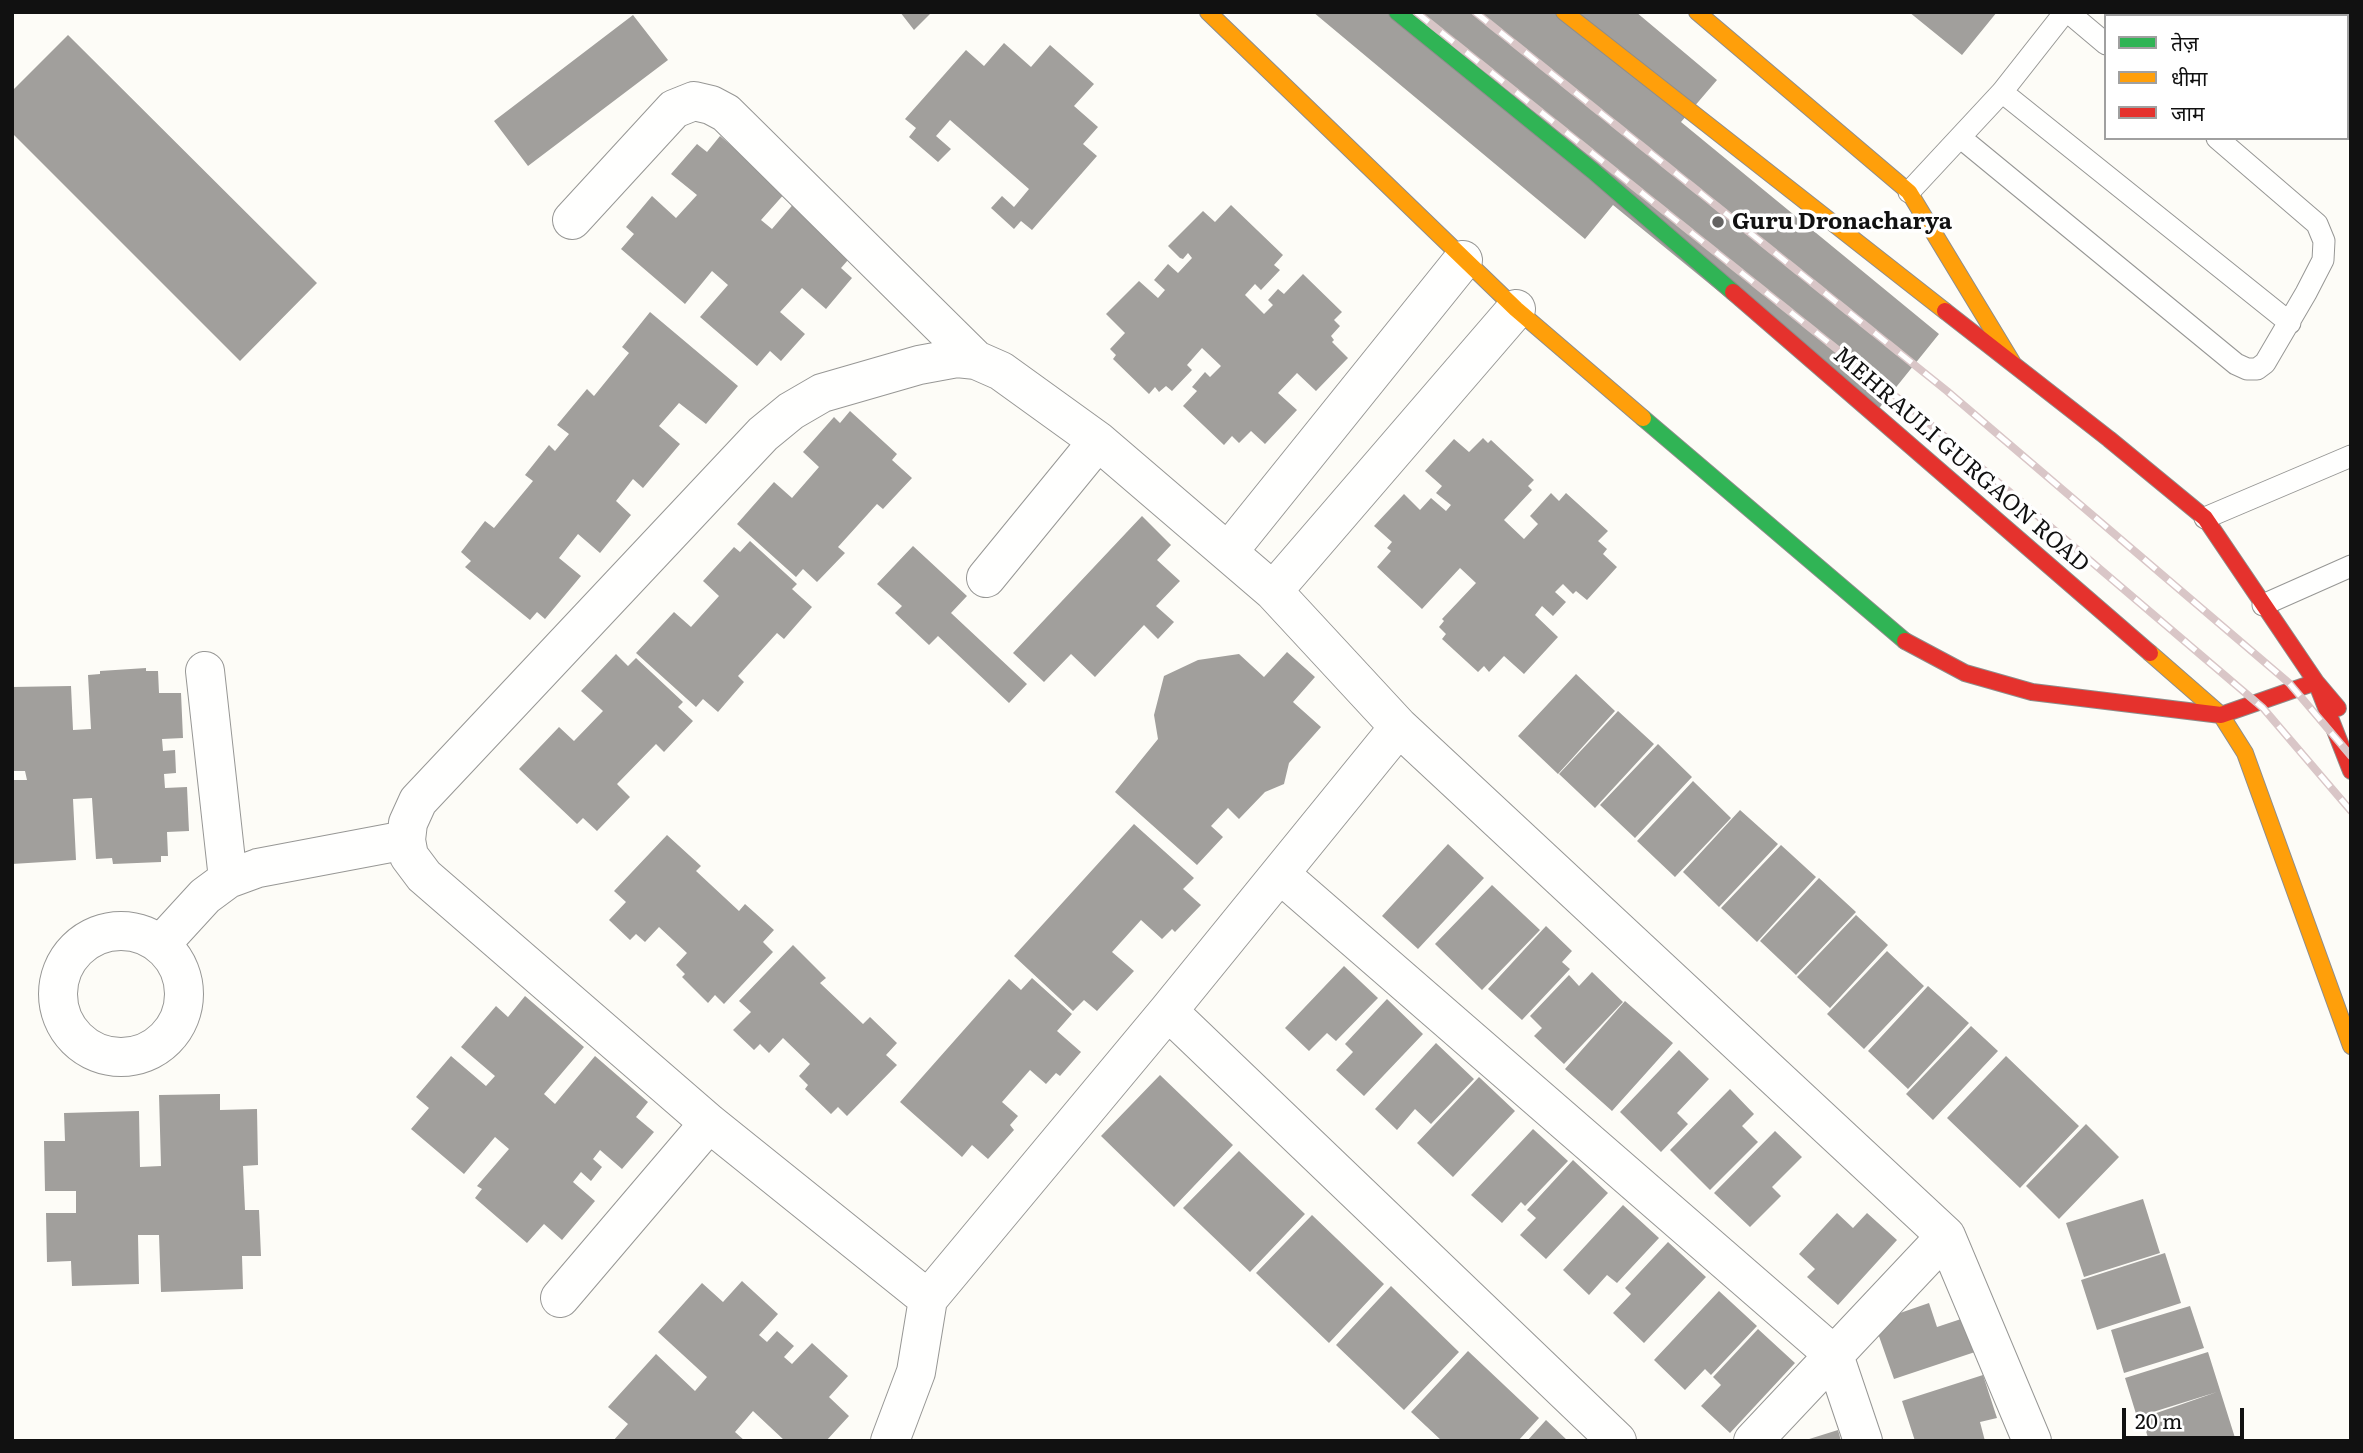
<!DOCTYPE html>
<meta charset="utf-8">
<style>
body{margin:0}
#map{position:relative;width:2363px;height:1453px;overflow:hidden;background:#fdfcf7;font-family:Literata,"Noto Sans Devanagari",serif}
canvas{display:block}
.frame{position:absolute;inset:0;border:14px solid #111;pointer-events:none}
.legend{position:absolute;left:2104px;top:14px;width:245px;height:126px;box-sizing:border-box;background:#fff;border:2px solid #a0a0a0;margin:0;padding:9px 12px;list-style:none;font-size:21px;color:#111}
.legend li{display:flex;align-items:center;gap:14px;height:35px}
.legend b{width:35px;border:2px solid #a0a0a0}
.scale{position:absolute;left:2122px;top:1408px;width:122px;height:32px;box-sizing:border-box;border:4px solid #111;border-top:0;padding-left:9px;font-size:21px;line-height:24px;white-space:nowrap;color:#111;-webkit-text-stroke:5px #fff;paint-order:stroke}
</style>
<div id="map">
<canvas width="2363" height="1453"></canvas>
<div class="frame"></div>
<ul class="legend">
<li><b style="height:9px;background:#30b455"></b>तेज़</li>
<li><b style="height:9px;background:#ff9f0a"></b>धीमा</li>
<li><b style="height:9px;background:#e5322d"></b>जाम</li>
</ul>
<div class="scale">20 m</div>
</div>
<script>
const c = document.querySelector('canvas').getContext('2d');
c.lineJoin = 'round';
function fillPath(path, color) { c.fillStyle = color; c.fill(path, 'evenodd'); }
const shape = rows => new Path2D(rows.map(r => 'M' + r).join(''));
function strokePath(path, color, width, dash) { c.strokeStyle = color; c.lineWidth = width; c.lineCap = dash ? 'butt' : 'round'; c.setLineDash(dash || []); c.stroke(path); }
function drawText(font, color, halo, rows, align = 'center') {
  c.font = font + ' Literata,serif'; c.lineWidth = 7; c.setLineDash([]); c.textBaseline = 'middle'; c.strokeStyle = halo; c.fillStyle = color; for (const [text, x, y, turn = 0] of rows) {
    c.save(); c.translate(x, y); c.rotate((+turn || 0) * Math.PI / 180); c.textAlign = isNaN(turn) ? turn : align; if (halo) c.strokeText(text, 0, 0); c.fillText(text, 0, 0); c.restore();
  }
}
fillPath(shape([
 [900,12,932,12,914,30],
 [1313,12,1636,12,1717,80,1681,122,1939,334,1872,417,1613,205,1585,239],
 [1909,12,1997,12,1962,55],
 [633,15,668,60,528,166,494,121],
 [68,35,317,283,240,361,12,133,12,91],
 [1004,43,1031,67,1050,45,1094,84,1074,106,1098,127,1083,144,1097,156,1032,230,1021,221,1014,229,991,208,1002,196,1014,207,1029,189,950,120,936,136,951,149,938,162,909,137,916,128,905,119,966,50,984,66],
 [720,136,786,192,761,220,772,229,796,201,855,252,841,268,852,278,826,309,802,288,780,312,805,334,781,361,770,351,757,366,700,317,728,285,712,271,685,304,621,249,634,234,626,227,652,196,676,218,697,195,671,174,697,144,707,152],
 [1231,205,1283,255,1274,265,1280,270,1261,290,1255,284,1245,295,1264,314,1273,305,1268,300,1278,289,1284,294,1303,274,1342,312,1334,320,1340,326,1331,336,1334,340,1332,342,1348,358,1316,391,1297,373,1278,393,1297,410,1265,444,1251,431,1239,443,1232,436,1224,445,1183,406,1197,391,1192,387,1205,372,1210,377,1221,366,1202,348,1187,365,1192,370,1172,391,1166,386,1159,392,1155,387,1149,394,1113,359,1116,355,1110,349,1125,333,1106,314,1139,281,1158,298,1165,290,1154,280,1168,264,1178,273,1192,258,1188,253,1183,259,1180,258,1168,246,1203,211,1215,222],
 [650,312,738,386,706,424,679,403,659,426,680,444,643,488,633,479,616,501,631,515,600,553,578,534,559,558,581,576,545,619,537,612,530,620,465,567,471,561,461,552,485,521,494,528,533,481,525,475,549,445,555,451,569,434,557,425,587,389,594,396,629,353,622,347],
 [850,411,897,454,892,460,912,478,883,509,877,504,838,547,845,553,817,582,803,569,796,577,737,524,774,482,792,498,819,467,803,452,834,417,840,423],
 [1483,438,1488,443,1491,440,1534,480,1528,486,1532,490,1504,520,1524,539,1538,524,1530,516,1551,493,1559,501,1566,493,1608,531,1598,541,1607,549,1603,554,1617,567,1587,600,1576,591,1573,594,1563,584,1555,592,1566,602,1553,616,1542,606,1535,615,1558,637,1524,674,1504,656,1489,672,1484,666,1478,672,1442,639,1446,634,1439,627,1444,621,1442,619,1476,583,1460,568,1422,609,1377,567,1391,551,1387,548,1392,542,1374,526,1404,494,1420,510,1431,498,1446,511,1451,505,1436,493,1442,486,1425,471,1454,439,1469,452],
 [1142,516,1171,545,1157,560,1180,581,1156,606,1174,622,1158,639,1144,625,1095,677,1071,654,1044,682,1013,653],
 [750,541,797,584,792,589,812,607,784,639,777,633,738,676,744,682,718,712,703,699,696,707,636,653,674,612,691,627,719,596,703,581,734,547,740,552],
 [913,546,967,596,951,613,1027,684,1009,703,938,636,929,645,895,613,902,606,877,584],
 [1287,652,1315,677,1293,702,1321,727,1289,763,1284,784,1265,792,1239,819,1228,808,1211,826,1223,837,1197,865,1115,792,1158,739,1154,715,1164,676,1198,660,1239,654,1264,677],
 [616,654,628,666,636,658,683,702,678,707,693,721,664,752,656,744,617,784,630,797,597,831,583,818,577,824,519,769,559,727,574,741,603,711,581,691],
 [146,668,146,671,158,671,159,693,181,693,183,738,162,739,163,751,175,750,176,773,164,774,165,788,187,787,189,831,167,832,168,856,161,856,161,862,113,864,112,858,96,859,92,798,73,799,76,860,12,864,12,780,27,780,25,771,12,771,12,687,71,686,73,730,91,729,88,675,100,674,100,671],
 [1576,674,1615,711,1558,774,1518,736],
 [1618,711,1654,744,1595,808,1559,774],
 [1658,744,1692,777,1635,838,1600,805],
 [1693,781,1731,818,1675,877,1637,841],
 [1740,810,1778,844,1719,907,1683,872],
 [1134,824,1194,878,1183,889,1201,905,1175,932,1172,929,1162,939,1141,920,1112,952,1134,971,1097,1011,1084,1000,1073,1011,1014,956],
 [667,835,701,866,696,871,739,911,745,904,774,930,763,942,773,952,724,1004,715,995,708,1003,682,977,685,974,676,965,687,953,659,927,645,942,636,934,630,940,609,920,626,902,614,891],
 [1448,844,1484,878,1418,949,1382,916],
 [1781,845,1816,877,1757,942,1721,908],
 [1819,878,1856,912,1796,975,1760,941],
 [1492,885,1540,930,1482,990,1435,944],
 [1856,915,1888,945,1830,1008,1797,977],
 [1546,926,1572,951,1562,962,1570,969,1522,1020,1488,989],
 [793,945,826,978,820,983,863,1024,870,1017,897,1043,886,1055,897,1065,847,1116,838,1107,831,1114,805,1089,808,1085,799,1076,810,1064,783,1038,769,1053,760,1044,754,1050,733,1030,751,1012,739,1001],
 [1887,951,1924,986,1864,1049,1827,1014],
 [1344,966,1378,998,1336,1041,1327,1033,1309,1051,1285,1028],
 [1592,972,1623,1002,1564,1064,1534,1036,1542,1028,1530,1016,1569,975,1579,986],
 [1032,978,1072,1014,1057,1031,1081,1052,1060,1076,1056,1073,1046,1084,1030,1070,1002,1102,1018,1116,1010,1125,1014,1130,988,1159,972,1145,962,1157,900,1102,1009,979,1021,990],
 [1928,986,1969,1023,1908,1089,1868,1051],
 [525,996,584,1047,544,1094,555,1104,595,1056,648,1102,636,1117,654,1132,622,1169,600,1150,593,1159,602,1167,591,1181,581,1172,573,1182,595,1201,562,1240,544,1224,527,1243,475,1198,482,1189,477,1186,509,1149,495,1137,464,1174,411,1129,429,1108,416,1097,451,1056,486,1086,495,1076,461,1047,496,1006,508,1017],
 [1387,999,1423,1034,1364,1096,1336,1070,1353,1052,1345,1044],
 [1625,1001,1673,1043,1612,1111,1565,1069],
 [1971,1026,1998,1051,1933,1120,1906,1094],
 [1436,1043,1474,1079,1431,1124,1415,1109,1397,1130,1375,1109],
 [1679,1050,1709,1079,1677,1113,1688,1124,1661,1152,1620,1112],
 [2006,1056,2079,1126,2020,1188,1947,1118],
 [1160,1075,1233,1145,1174,1207,1101,1136],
 [1479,1077,1515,1111,1453,1177,1417,1143],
 [1730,1089,1754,1114,1742,1126,1758,1142,1710,1190,1670,1150],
 [220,1094,220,1110,257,1109,258,1165,243,1166,245,1210,259,1210,261,1256,242,1256,243,1289,161,1292,159,1235,138,1235,139,1284,72,1286,71,1261,47,1262,46,1213,76,1213,76,1191,45,1191,44,1141,65,1141,64,1113,139,1111,140,1167,161,1166,159,1095],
 [2086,1124,2119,1157,2059,1219,2026,1186],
 [1533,1129,1568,1161,1525,1206,1521,1202,1502,1223,1471,1195],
 [1775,1131,1802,1157,1772,1187,1781,1196,1750,1227,1714,1193],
 [1239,1151,1305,1214,1250,1272,1183,1208],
 [1573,1160,1608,1193,1546,1259,1520,1235,1536,1218,1527,1210],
 [2143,1199,2160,1253,2084,1277,2066,1223],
 [1623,1205,1659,1238,1617,1283,1607,1275,1589,1295,1563,1270],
 [1837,1213,1853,1228,1867,1213,1897,1240,1838,1305,1807,1277,1815,1269,1799,1254],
 [1312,1215,1384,1284,1329,1343,1256,1273],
 [1668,1242,1706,1277,1644,1343,1613,1313,1631,1294,1625,1288],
 [2165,1253,2181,1303,2097,1330,2081,1280],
 [742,1281,778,1314,759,1335,767,1342,777,1331,794,1346,784,1357,792,1364,812,1343,848,1376,829,1397,849,1416,826,1441,785,1441,753,1411,735,1432,745,1441,613,1441,628,1424,608,1407,656,1354,695,1391,707,1377,658,1332,702,1283,723,1302],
 [1391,1286,1459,1352,1404,1410,1336,1345],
 [1719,1291,1757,1326,1711,1375,1705,1369,1685,1390,1654,1360],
 [1929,1303,1937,1327,1964,1318,1975,1352,1894,1379,1874,1322],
 [2190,1306,2204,1348,2124,1373,2111,1330],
 [1758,1329,1795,1363,1730,1433,1701,1406,1721,1385,1713,1377],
 [1468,1351,1539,1418,1518,1441,1442,1441,1411,1412],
 [2208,1352,2236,1441,2149,1441,2142,1418,2217,1392,2137,1417,2125,1378],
 [1983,1375,1997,1418,1980,1422,1985,1441,1915,1441,1902,1401],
 [1546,1420,1568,1441,1527,1441],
 [1838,1430,1841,1441,1806,1441,1806,1440]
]), '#a19f9c');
const lane = shape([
 [2068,12,2106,44],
 [2002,92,2290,323],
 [1961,138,2236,364,2247,369,2257,369,2265,363,2306,293,2323,260,2324,241,2317,224,2217,138],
 [1909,192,2002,92,2065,12],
 [2205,518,2351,456],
 [2263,605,2351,566]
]);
const street = shape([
 [572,220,674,109,694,101,711,105,726,113,976,360],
 [1228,552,1463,260],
 [986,578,1098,441],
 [1273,591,1516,309],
 [205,671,228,879],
 [1280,874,1834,1355,1863,1441],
 '58 994a63 63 0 1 1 126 0a63 63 0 1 1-126 0Z',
 [161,944,205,896,228,879,258,868,406,840],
 [1168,1011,1617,1441],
 [560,1298,709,1123],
 [928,1299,709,1123,424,876,409,856,406,840,408,823,418,801,763,434,791,411,822,393,919,365,957,358,976,360,1001,371,1098,441,1273,591,1399,727,1946,1236,2032,1441],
 [890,1441,916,1372,928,1299,1168,1011,1399,727],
 [1753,1441,1946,1236]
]);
const fast = shape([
 [1397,12,1593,171,1733,292],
 [1643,418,1905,641]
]);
const slow = shape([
 [1208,12,1516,309,1643,418],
 [1564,12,1945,311],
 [1697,12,1909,192,2012,362],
 [2150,653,2221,715,2245,753,2351,1046]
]);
const jam = shape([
 [1733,292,2150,653],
 [1945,311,2109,439,2205,518,2316,682,2351,771],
 [1905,641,1965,673,2032,692,2221,715,2316,682,2338,708]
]);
strokePath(lane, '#979795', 23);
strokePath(street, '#979795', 40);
strokePath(fast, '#8e8d8b', 18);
strokePath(slow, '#8e8d8b', 18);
strokePath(jam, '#8e8d8b', 18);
strokePath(lane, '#fffffe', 21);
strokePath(street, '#fffffe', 38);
strokePath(fast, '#30b455', 16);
strokePath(slow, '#ff9f0a', 16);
strokePath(jam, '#e5322d', 16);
const rail = shape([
 [1416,12,1924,419,2263,708,2351,811],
 [1475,12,1947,391,2289,683,2351,756]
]);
strokePath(rail, '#d9c6c7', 8);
strokePath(rail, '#fff', 5, [16]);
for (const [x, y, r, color] of [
 [1718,222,7,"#646362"]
]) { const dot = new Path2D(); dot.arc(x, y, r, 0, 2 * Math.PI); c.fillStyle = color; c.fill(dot); strokePath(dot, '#fff', 2.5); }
drawText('bold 23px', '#111', '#fff', [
 ["Guru Dronacharya",1732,222]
], 'left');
drawText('23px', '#111', '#fff', [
 ["MEHRAULI GURGAON ROAD",1961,460,41]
]);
</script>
